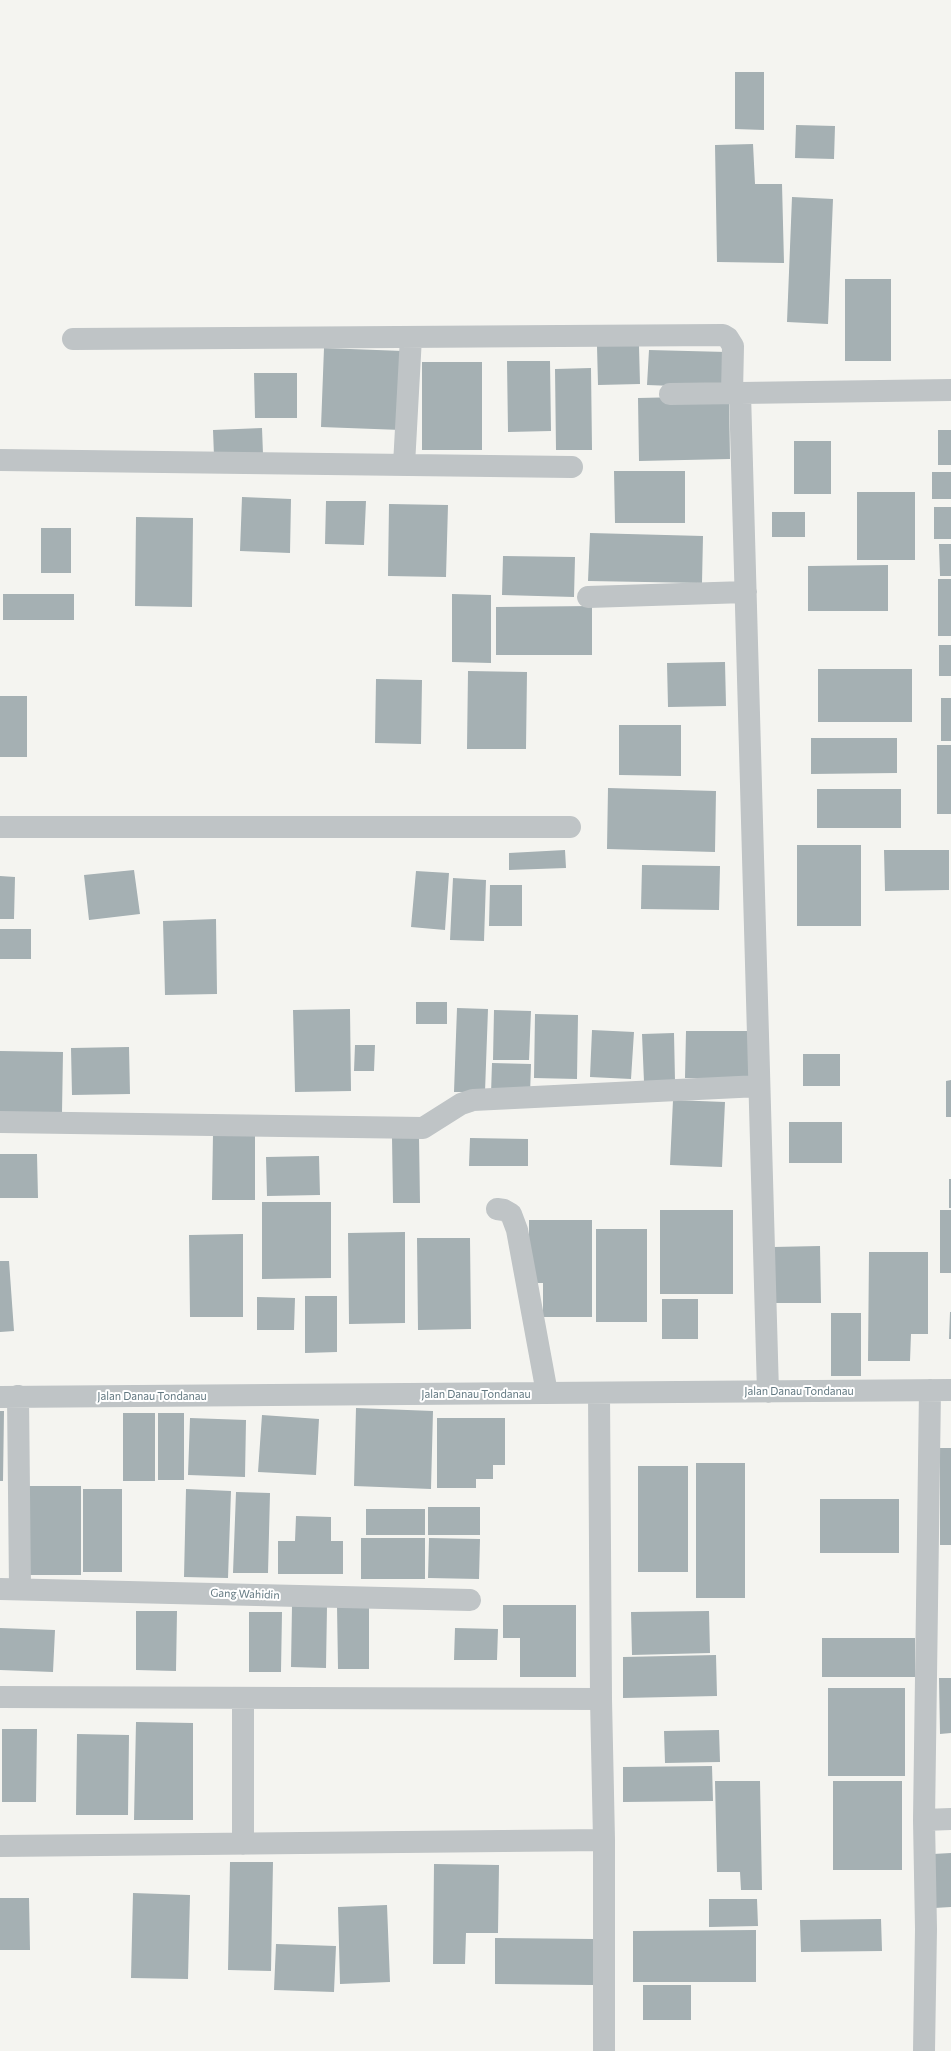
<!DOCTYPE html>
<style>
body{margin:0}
canvas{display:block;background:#f4f4f0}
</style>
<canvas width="951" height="2051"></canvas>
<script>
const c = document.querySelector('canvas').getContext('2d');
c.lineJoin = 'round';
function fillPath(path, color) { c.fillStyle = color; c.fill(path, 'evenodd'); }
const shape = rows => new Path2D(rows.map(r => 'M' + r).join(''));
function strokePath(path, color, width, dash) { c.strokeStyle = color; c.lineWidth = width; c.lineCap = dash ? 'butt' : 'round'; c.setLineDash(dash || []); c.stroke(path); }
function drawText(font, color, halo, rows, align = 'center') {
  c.font = font + ' Commissioner,sans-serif'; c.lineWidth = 4; c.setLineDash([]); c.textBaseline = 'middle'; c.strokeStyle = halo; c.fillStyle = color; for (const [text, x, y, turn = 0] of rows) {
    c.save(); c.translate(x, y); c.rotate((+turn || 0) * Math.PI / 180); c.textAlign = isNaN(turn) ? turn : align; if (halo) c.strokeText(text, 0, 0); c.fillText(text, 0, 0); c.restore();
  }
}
fillPath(shape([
 [735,72,764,72,764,130,735,129],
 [796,125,835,126,834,159,795,158],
 [753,144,755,184,782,184,784,263,717,262,715,145],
 [792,197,833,199,828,324,787,322],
 [845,279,891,279,891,361,845,361],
 [597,346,639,346,640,384,598,385],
 [324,348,403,351,401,430,321,427],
 [649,350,727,352,726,388,647,385],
 [507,361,550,361,551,431,508,432],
 [422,362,482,362,482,450,422,450],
 [591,368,592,450,556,450,555,369],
 [254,373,297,373,297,418,255,418],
 [729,396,730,459,639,461,638,398],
 [262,428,263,454,214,456,213,430],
 [938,430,951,430,951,465,938,465],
 [794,441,831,441,831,494,794,494],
 [614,471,685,471,685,523,615,523],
 [932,472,951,472,951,499,932,499],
 [857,492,915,492,915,560,857,560],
 [242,497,291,499,290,553,240,551],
 [326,501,366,501,364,545,325,544],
 [389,504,448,505,446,577,388,576],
 [934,507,951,507,951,539,934,539],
 [772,512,805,512,805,537,772,537],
 [136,517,193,518,192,607,135,606],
 [41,528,71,528,71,573,41,573],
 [590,533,703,536,702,583,588,581],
 [939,544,951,544,951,576,940,576],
 [503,556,575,557,574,597,502,595],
 [888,565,888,611,808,611,808,566],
 [938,579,951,579,951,636,938,636],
 [3,594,74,594,74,620,3,620],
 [452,594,491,595,491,663,452,662],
 [592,606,592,655,496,655,496,607],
 [939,645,951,645,951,676,939,676],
 [725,662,726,706,668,707,667,663],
 [818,669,912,669,912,722,818,722],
 [468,671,527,672,526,749,467,749],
 [376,679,422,680,421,744,375,743],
 [0,696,27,696,27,757,0,757],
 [941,698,951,698,951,741,941,741],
 [619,725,681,725,681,776,619,775],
 [811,738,897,738,897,773,811,774],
 [937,745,951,745,951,814,937,814],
 [608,788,716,791,715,852,607,849],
 [817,789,901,789,901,828,817,828],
 [797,845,861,845,861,926,797,926],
 [565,850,566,868,509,870,509,853],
 [884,850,949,850,949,890,885,891],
 [642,865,720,866,719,910,641,909],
 [134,870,140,914,89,920,84,875],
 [416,871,449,873,445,930,411,927],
 [0,876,15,877,14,919,0,919],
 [453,878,486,880,484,941,450,940],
 [490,885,522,885,522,926,489,926],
 [216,919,217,994,165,995,163,921],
 [0,929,31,929,31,959,0,959],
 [416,1002,447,1002,447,1024,416,1024],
 [457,1008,488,1009,485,1092,454,1092],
 [350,1009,351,1091,295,1092,293,1010],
 [494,1010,531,1011,529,1060,493,1060],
 [535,1014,578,1015,577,1079,534,1078],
 [592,1030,634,1032,631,1079,590,1077],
 [686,1031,757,1031,757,1078,685,1078],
 [674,1033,675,1081,644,1082,642,1034],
 [355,1045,375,1045,374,1071,354,1071],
 [129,1047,130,1094,72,1095,71,1048],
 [0,1051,63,1052,62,1113,0,1112],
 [803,1054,840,1054,840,1086,803,1086],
 [492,1063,531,1064,530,1095,491,1094],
 [951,1080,951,1117,946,1117,946,1081],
 [673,1100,725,1102,722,1167,670,1165],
 [789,1122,842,1122,842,1163,789,1163],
 [213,1133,255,1133,255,1200,212,1200],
 [392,1137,419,1137,420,1203,393,1203],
 [470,1138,528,1139,528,1166,469,1166],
 [0,1154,37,1154,38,1198,0,1198],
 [319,1156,320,1195,267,1196,266,1157],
 [949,1179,951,1179,951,1208,949,1208],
 [262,1202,331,1202,331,1278,262,1279],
 [660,1210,733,1210,733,1294,660,1294],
 [940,1210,951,1210,951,1273,940,1273],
 [529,1220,592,1220,592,1317,543,1317,543,1283,529,1283],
 [596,1229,647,1229,647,1322,596,1322],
 [405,1232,405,1323,349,1324,348,1233],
 [243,1234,243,1317,190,1317,189,1235],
 [417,1238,470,1238,471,1329,418,1330],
 [820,1246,821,1303,774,1303,773,1247],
 [869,1252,928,1252,928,1334,911,1334,910,1361,868,1361],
 [0,1261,9,1261,14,1331,0,1332],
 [305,1296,337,1296,337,1352,305,1353],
 [257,1297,295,1298,294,1330,257,1330],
 [662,1299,698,1299,698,1339,662,1339],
 [950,1312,951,1312,951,1339,949,1339],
 [831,1313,861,1313,861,1376,831,1376],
 [356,1408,433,1411,431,1489,354,1486],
 [0,1411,4,1411,3,1481,0,1481],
 [123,1413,155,1413,155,1481,123,1481],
 [158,1413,184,1413,184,1480,158,1480],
 [262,1415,319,1419,316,1475,258,1472],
 [190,1418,246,1420,245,1477,188,1475],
 [437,1418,505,1418,505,1465,493,1465,493,1479,476,1479,476,1488,437,1488],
 [940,1448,951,1448,951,1545,940,1545],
 [696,1463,745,1463,745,1598,696,1598],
 [638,1466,688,1466,688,1572,638,1572],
 [27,1486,81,1486,81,1575,26,1575],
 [83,1489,122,1489,122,1572,83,1572],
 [186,1489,231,1491,228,1578,184,1577],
 [236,1492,270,1493,268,1573,233,1573],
 [820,1499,899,1499,899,1553,820,1553],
 [428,1507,480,1507,480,1535,428,1535],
 [366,1509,425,1509,425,1535,366,1535],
 [296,1516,331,1517,331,1541,343,1541,343,1574,278,1574,278,1541,295,1541],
 [361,1538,425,1538,425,1579,361,1579],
 [429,1538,480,1539,479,1579,428,1578],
 [369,1604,369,1669,338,1669,337,1605],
 [292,1605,327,1606,326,1668,291,1667],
 [503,1605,576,1605,576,1677,520,1677,520,1638,503,1638],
 [136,1611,177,1611,176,1671,136,1670],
 [709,1611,710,1653,632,1655,631,1612],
 [249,1612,282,1612,281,1672,249,1672],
 [0,1628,55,1630,53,1672,0,1670],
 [455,1628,498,1629,497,1660,454,1660],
 [822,1638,915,1638,915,1677,822,1677],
 [716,1655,717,1696,623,1698,623,1657],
 [939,1678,951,1678,951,1733,940,1734],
 [828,1688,905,1688,905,1776,828,1776],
 [136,1722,193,1723,193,1820,134,1820],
 [2,1729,37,1729,36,1802,2,1802],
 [719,1730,720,1762,665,1763,664,1731],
 [77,1734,129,1735,128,1815,76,1815],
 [712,1766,713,1801,623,1802,623,1767],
 [715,1781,760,1781,762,1890,741,1890,740,1872,717,1872],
 [833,1781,902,1781,902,1870,833,1870],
 [951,1853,951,1907,934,1908,933,1854],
 [230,1862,273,1862,271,1971,228,1970],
 [434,1864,499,1865,498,1933,466,1933,465,1964,433,1964],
 [133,1893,190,1895,188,1979,131,1978],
 [0,1898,29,1898,30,1950,0,1950],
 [709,1899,757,1899,758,1926,709,1927],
 [387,1905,390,1982,340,1984,338,1907],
 [881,1919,882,1951,801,1952,800,1920],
 [756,1930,756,1982,633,1982,633,1931],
 [495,1938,594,1939,594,1985,495,1984],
 [276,1944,336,1946,334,1992,274,1990],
 [643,1985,691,1985,691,2020,643,2020]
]), '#a5b0b3');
strokePath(shape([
 [73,339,723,335,728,338,733,346,732,393],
 [740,393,768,1392],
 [670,394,951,390],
 [0,460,572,467],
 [404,465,411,337],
 [588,597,746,592],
 [0,827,570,827],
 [0,1122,423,1128,461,1104,473,1100,759,1086],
 [497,1209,504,1210,511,1214,517,1230,547,1393],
 [599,1393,601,1699,604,1840,604,2051],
 [18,1396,20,1588],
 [0,1397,951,1390],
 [0,1589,470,1600],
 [0,1697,601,1699],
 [243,1698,243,1844],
 [924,1820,951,1819],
 [0,1846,604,1840],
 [924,2051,926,1929,924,1820,930,1390]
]), '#bfc4c6', 22);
drawText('11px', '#627881', '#fff', [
 ["Jalan Danau Tondanau",799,1391],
 ["Jalan Danau Tondanau",476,1394],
 ["Jalan Danau Tondanau",152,1396],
 ["Gang Wahidin",245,1594,2]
]);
</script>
